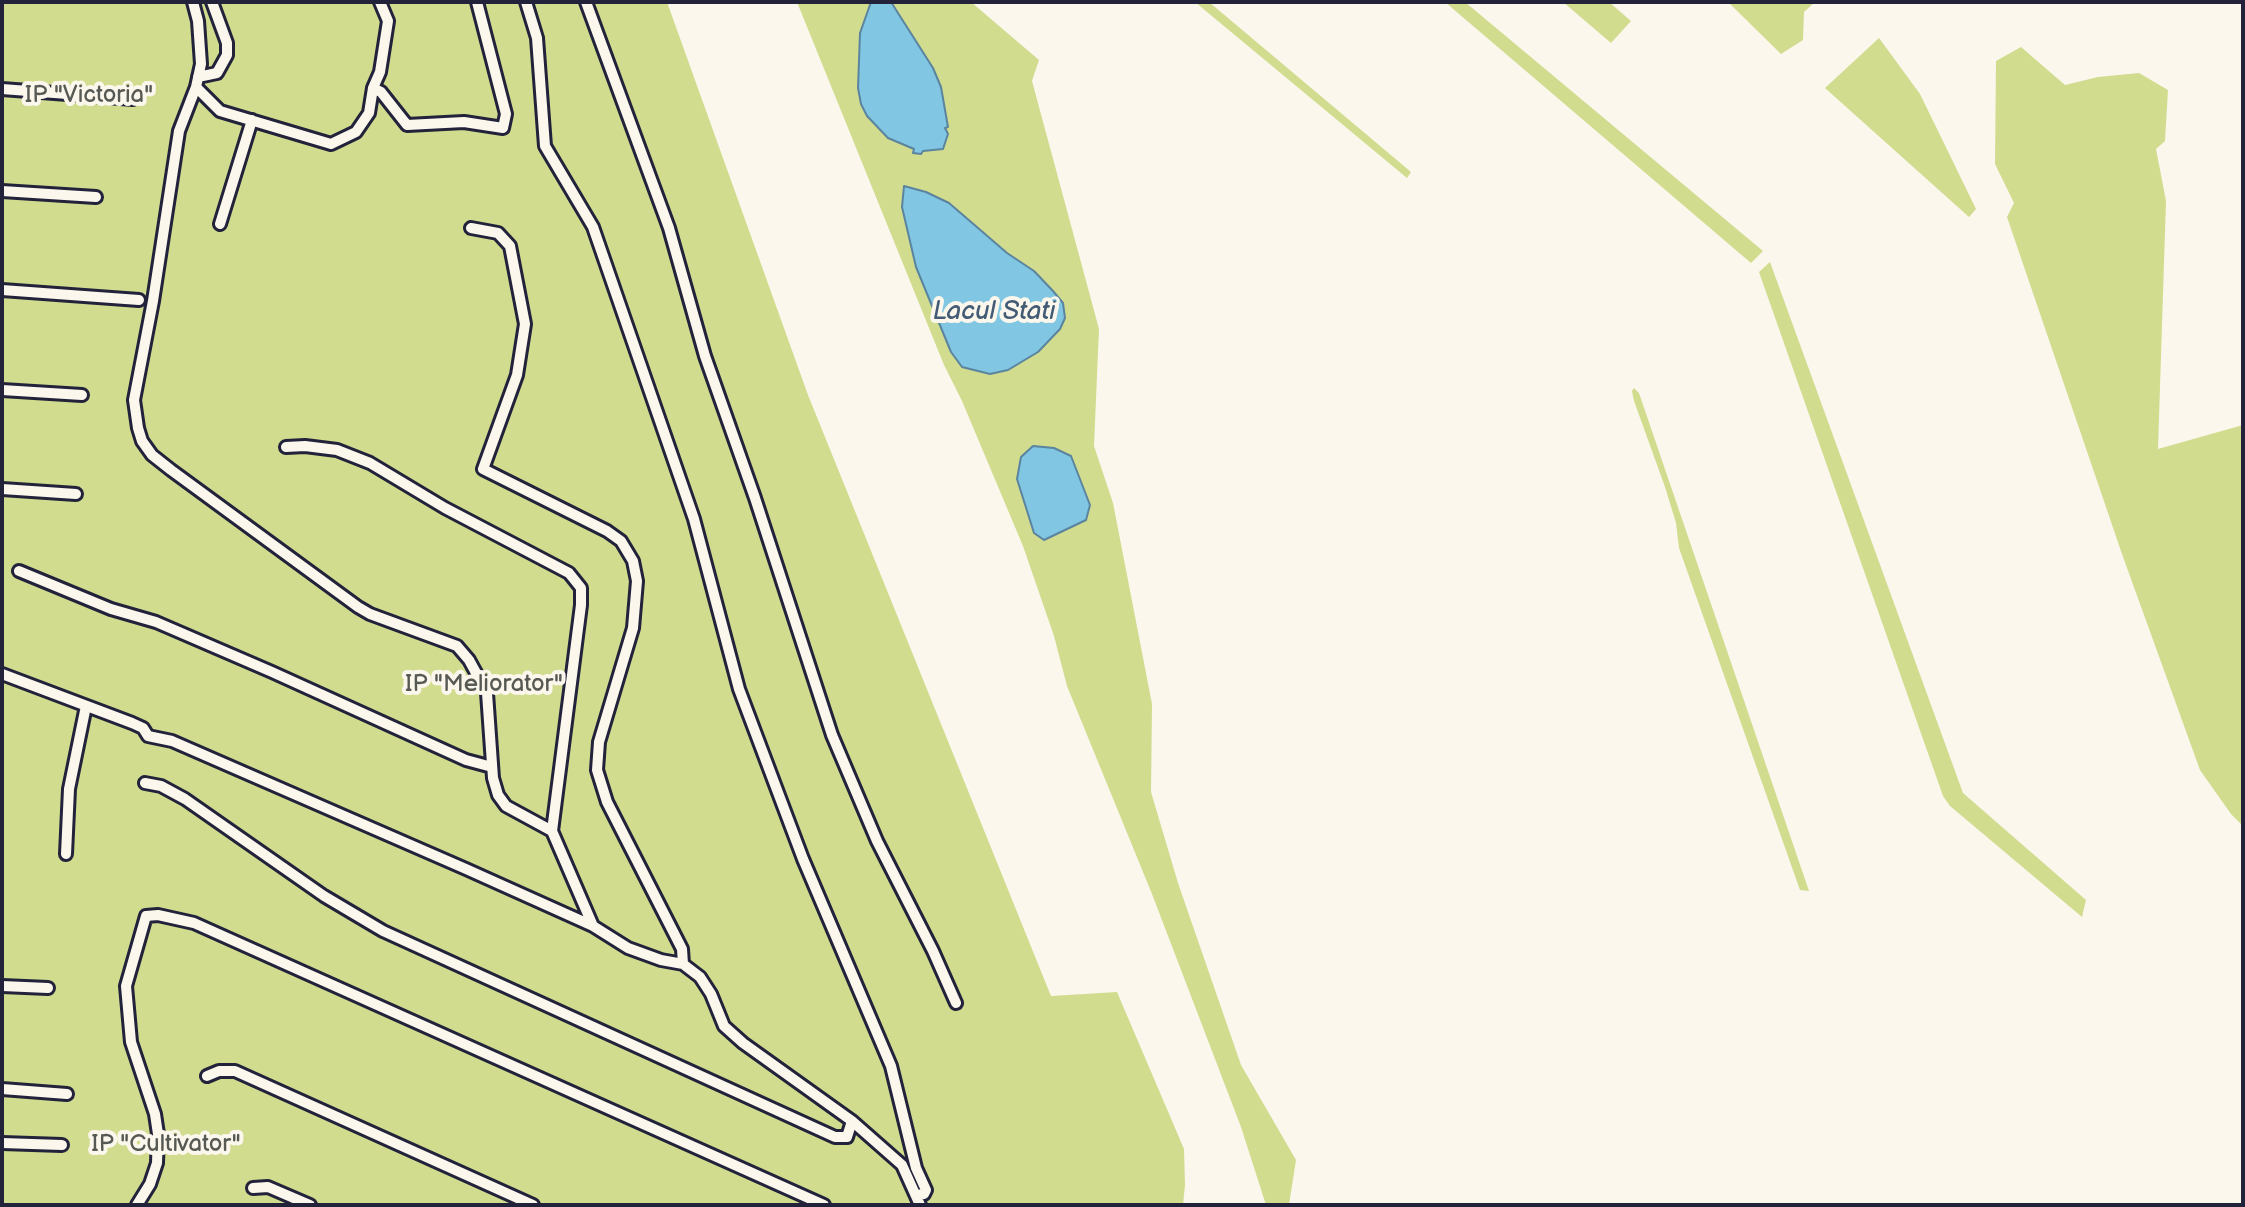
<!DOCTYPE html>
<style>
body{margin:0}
#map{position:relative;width:2245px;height:1207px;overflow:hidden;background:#fbf7ec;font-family:"Balsamiq Sans",sans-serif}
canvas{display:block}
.frame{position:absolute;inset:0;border:4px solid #22223b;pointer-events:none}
</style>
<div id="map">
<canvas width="2245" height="1207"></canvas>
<div class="frame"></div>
</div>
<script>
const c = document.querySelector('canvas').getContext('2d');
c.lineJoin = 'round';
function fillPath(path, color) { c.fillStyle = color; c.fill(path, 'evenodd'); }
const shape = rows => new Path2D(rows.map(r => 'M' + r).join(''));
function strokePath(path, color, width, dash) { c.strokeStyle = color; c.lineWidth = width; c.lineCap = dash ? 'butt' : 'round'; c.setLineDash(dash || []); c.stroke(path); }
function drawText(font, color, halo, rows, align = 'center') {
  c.font = font + ' "Balsamiq Sans",sans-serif'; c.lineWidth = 8; c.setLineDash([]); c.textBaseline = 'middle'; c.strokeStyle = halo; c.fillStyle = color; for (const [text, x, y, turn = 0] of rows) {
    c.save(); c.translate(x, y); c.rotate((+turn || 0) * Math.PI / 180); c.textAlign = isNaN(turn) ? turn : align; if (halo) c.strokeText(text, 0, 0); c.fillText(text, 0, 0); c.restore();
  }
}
fillPath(shape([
 [2,2,667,2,808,395,1051,996,1117,992,1184,1149,1185,1185,1183,1205,2,1205],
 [797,2,971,2,1039,60,1032,81,1099,329,1094,446,1113,503,1152,704,1151,792,1178,883,1241,1065,1296,1160,1289,1205,1266,1205,1241,1127,1152,894,1067,686,1054,636,1023,546,962,401,944,365],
 [1195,2,1209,2,1411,172,1407,178],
 [1445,2,1465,2,1763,251,1751,263],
 [1563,2,1609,2,1631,21,1611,43],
 [1728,2,1815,2,1804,12,1803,40,1781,54],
 [1879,38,1920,94,1976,209,1969,217,1825,88],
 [2021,47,2065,85,2098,77,2139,73,2168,90,2165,141,2156,149,2166,201,2158,449,2243,425,2243,826,2231,814,2200,770,2122,554,2007,217,2014,203,1995,164,1996,61],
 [1770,262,1963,793,2086,900,2082,917,1950,806,1943,796,1759,272],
 [1634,388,1639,393,1809,891,1800,890,1679,548,1676,523,1665,487,1634,401,1632,391]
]), '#d1dc8f');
const water = shape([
 [871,2,891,2,933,68,941,87,948,127,945,128,948,134,943,149,923,151,921,154,913,153,914,149,888,138,867,116,861,104,858,88,860,33,871,2],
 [904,186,926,192,949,203,1007,253,1034,271,1053,291,1063,303,1065,318,1060,329,1038,352,1008,370,990,374,962,367,951,352,916,267,902,207,904,186],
 [1033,446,1054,448,1071,456,1090,505,1086,520,1044,540,1034,533,1017,479,1021,457,1033,446]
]);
fillPath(water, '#81c6e2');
strokePath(water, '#5b849f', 2);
const minor = shape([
 [193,2,198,21,201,64,196,87,179,131,153,301,134,400,138,428,142,441,152,455,171,470,358,607,370,614,457,646,469,660,487,693,493,778,498,795,506,806,552,831,593,926],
 [526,2,537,38,545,146,593,227,694,519,739,689,803,859,891,1066,916,1168,926,1190,924,1194,917,1195],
 [586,2,669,228,705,356,755,498,832,735,877,841,933,951,956,1003],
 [198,77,217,73,227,55,227,43,212,2],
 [196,87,220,111,331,144,356,132,369,113,373,88,380,72,388,21,380,2],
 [373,88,381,92,407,125,464,122,503,128,506,114,477,2],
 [2,89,133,99],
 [2,191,96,197],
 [220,224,252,120],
 [471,228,498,233,510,246,525,324,517,375,483,469,607,531,621,541,633,561,637,581,633,628,599,742,597,770,607,802,682,949,683,964],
 [2,290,139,300],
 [2,390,82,395],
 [286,447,305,446,337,450,370,463,445,508,569,573,581,588,581,605,552,831],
 [2,489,76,494],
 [19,571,111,609,156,622,272,672,466,760,492,767],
 [2,674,132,723,143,728,148,736,172,741,466,869,593,926,628,948,661,960,683,964,700,977,711,994,724,1026,743,1043,852,1121,902,1165,920,1205],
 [145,783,161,786,185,799,324,896,383,931,835,1137,847,1137,852,1121],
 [66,854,69,789,86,706],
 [2,986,48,988],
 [207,1076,219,1071,235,1071,533,1205],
 [2,1089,67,1094],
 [2,1143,62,1145],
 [253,1188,268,1187,310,1205],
 [137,1205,150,1184,157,1163,158,1134,155,1114,131,1042,126,986,146,916,158,915,194,923,824,1205]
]);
strokePath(minor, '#22223b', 16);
strokePath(minor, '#fbf7ec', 10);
drawText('24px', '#575a54', '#fbf7ec', [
 ["IP \"Victoria\"",89,96],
 ["IP \"Meliorator\"",484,685],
 ["IP \"Cultivator\"",166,1145]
]);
drawText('italic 26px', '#435b75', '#fbf7ec', [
 ["Lacul Stati",994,312]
]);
</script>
